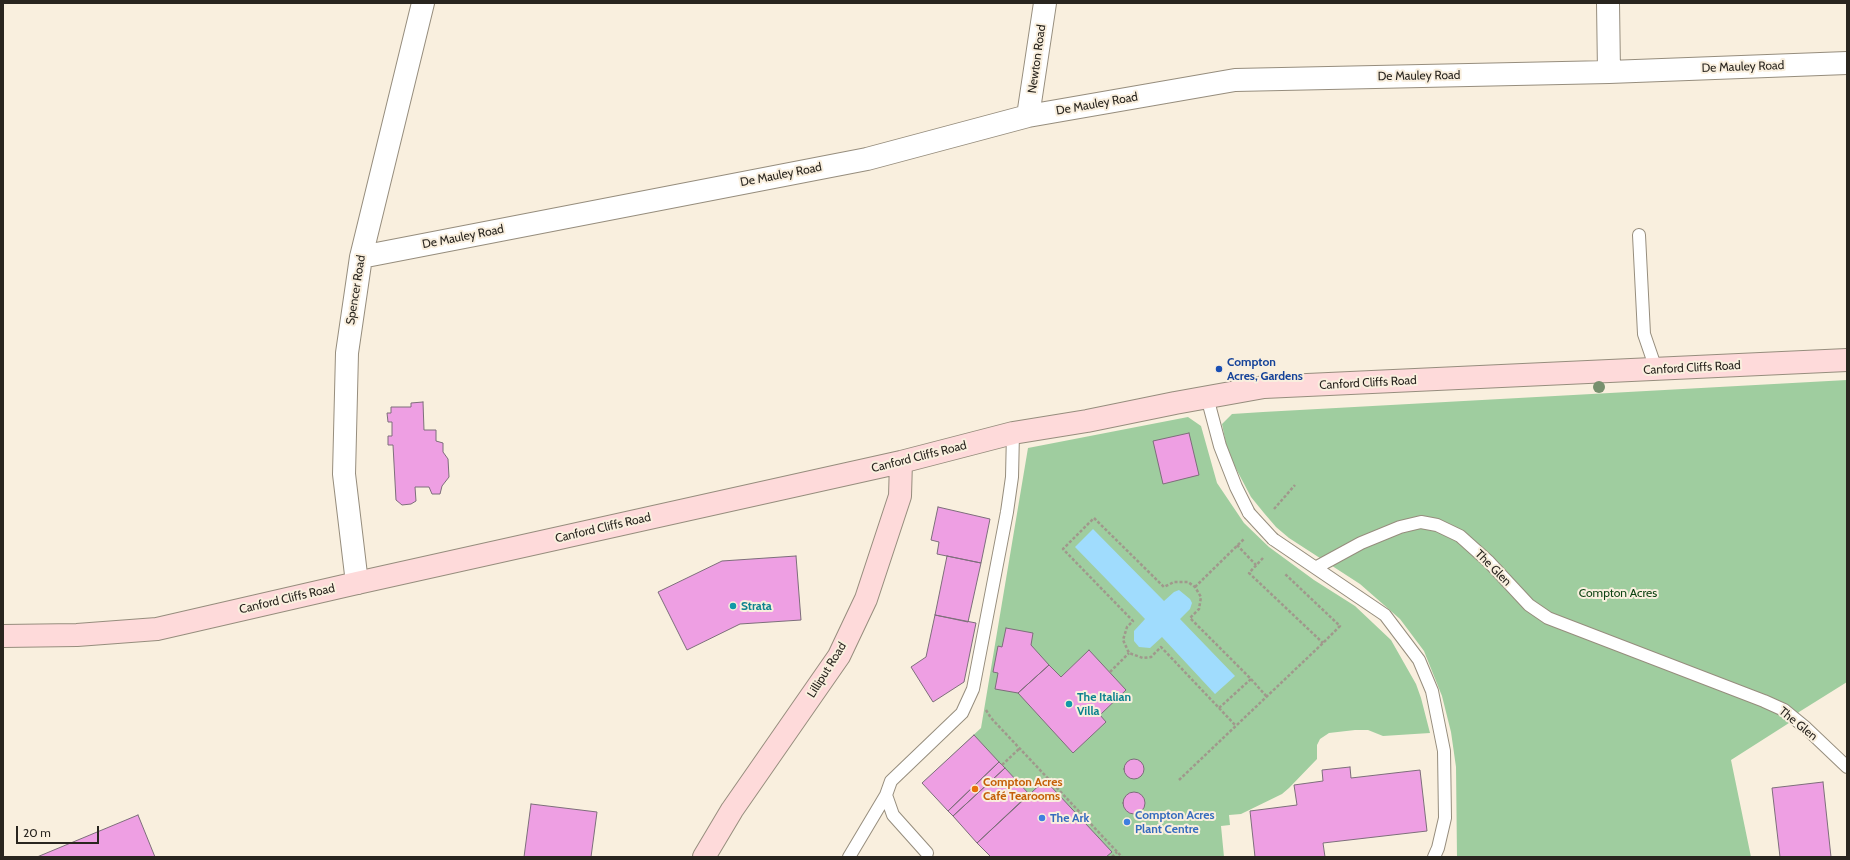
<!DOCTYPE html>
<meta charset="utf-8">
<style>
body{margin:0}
#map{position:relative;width:1850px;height:860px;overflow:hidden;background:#f9efde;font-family:Cabin,sans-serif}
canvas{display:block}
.frame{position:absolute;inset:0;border:4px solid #29251f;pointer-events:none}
.scale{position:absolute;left:16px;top:826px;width:83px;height:18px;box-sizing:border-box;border:2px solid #29251f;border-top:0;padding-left:5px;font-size:12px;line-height:14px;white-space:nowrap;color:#29251f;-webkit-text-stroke:3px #f9efde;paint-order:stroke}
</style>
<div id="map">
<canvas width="1850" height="860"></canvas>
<div class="frame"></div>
<div class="scale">20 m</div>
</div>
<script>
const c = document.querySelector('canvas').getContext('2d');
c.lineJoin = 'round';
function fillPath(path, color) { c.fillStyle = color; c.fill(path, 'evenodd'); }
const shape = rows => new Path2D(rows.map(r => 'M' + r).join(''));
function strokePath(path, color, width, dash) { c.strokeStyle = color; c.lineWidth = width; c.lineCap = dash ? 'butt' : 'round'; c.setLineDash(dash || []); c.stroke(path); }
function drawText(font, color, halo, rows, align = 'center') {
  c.font = font + ' Cabin,sans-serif'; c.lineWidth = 4; c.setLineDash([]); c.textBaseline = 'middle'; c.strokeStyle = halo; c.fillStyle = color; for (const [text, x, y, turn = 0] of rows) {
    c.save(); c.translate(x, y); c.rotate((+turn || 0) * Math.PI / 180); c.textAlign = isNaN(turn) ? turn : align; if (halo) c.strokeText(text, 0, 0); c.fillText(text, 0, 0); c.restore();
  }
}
fillPath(shape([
 [1847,380,1847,682,1799,712,1789,723,1731,760,1751,857,1457,857,1456,767,1451,732,1442,696,1424,651,1400,619,1360,584,1289,538,1276,527,1264,513,1251,497,1232,461,1226,444,1222,424,1232,414,1263,412],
 [1188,417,1201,426,1217,483,1244,523,1269,547,1314,580,1355,606,1391,640,1416,684,1421,698,1430,733,1383,736,1368,730,1355,730,1329,733,1320,739,1317,745,1317,759,1289,788,1282,794,1241,814,1229,815,1230,825,1221,826,1224,857,991,857,922,783,981,728,1028,448]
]), '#9fcd9f');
fillPath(shape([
 [1093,529,1164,601,1174,592,1179,590,1190,599,1192,603,1190,609,1180,619,1235,676,1215,694,1162,637,1150,648,1139,647,1134,641,1134,631,1145,619,1075,547]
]), '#a0dcfd');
const building = shape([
 [423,402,424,430,436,430,436,441,443,443,443,452,448,459,449,477,442,486,440,494,432,494,429,487,415,487,416,501,411,504,402,505,396,500,393,445,388,445,388,436,392,436,392,422,388,422,387,413,391,413,391,407,411,407,411,403,423,402],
 [1189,433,1199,475,1163,484,1153,441,1189,433],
 [938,507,990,519,981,563,937,554,939,542,931,540,938,507],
 [796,556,801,620,740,624,687,650,658,592,722,561,796,556],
 [947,556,981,563,968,622,935,615,947,556],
 [935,615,976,623,964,682,933,702,911,667,926,657,935,615],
 [1006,628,1033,633,1031,645,1049,665,1018,693,995,689,998,673,993,672,998,646,1002,647,1006,628],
 [1089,650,1126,690,1100,715,1106,722,1073,753,1018,693,1049,665,1061,677,1089,650],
 [974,735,999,762,948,811,922,783,974,735],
 '1124 769a10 10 0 1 1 20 0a10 10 0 1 1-20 0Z',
 [999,762,1005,768,953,816,948,811,999,762],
 [1350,767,1351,778,1420,770,1427,831,1323,843,1325,857,1255,857,1250,811,1297,805,1294,785,1323,781,1322,770,1350,767],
 [1005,768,1029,794,977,843,953,816,1005,768],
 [1045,780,1112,852,1106,857,991,857,977,843,1045,780],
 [1823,782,1831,857,1780,857,1772,788,1823,782],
 '1123 803a11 11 0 1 1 22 0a11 11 0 1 1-22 0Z',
 [531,804,597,812,591,857,524,857,531,804],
 [138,815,155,857,37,857,138,815]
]);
fillPath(building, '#ee9fe3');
strokePath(building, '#7d6e7a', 1);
const lane = shape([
 [1639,235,1644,334,1656,369],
 [1207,397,1220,446,1236,487,1249,513],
 [1273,539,1385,615,1419,660,1432,691,1444,751,1445,818,1438,848,1434,857],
 [1317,567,1361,543,1400,527,1421,522,1437,525,1460,536,1489,562,1529,605,1548,618,1764,701,1784,710,1806,728,1847,767],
 [927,853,893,815,886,795,891,781,962,713,973,689,1007,512,1012,477,1013,433],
 [849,857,886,795]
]);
const street = shape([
 [1608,3,1609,72],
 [1028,116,1045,3],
 [361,257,867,159,1028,116,1235,80,1609,72,1847,63],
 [357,583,344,474,347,353,361,257,423,3]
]);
const secondary = shape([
 [3,636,77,635,157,629,357,583,901,462,1013,433,1087,421,1175,403,1264,387,1847,360],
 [704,857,732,810,839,656,866,599,900,496,901,462]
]);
strokePath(lane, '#968d7d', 14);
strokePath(street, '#968d7d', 24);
strokePath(secondary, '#968d7d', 24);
strokePath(shape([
 [1274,509,1295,485],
 [1094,518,1164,587,1174,582,1188,582,1195,587,1201,597,1199,609,1190,618,1251,679,1219,708,1161,647,1151,657,1143,658,1129,653,1123,640,1127,627,1133,621,1063,549,1094,518],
 [1237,545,1256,565],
 [1263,558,1249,573,1323,643],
 [1195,587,1245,538],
 [1110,672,1129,653],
 [1251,679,1267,697],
 [1219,708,1236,726],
 [986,710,991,718,1122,857],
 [1002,765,1020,748],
 [1179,780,1323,643,1340,626,1284,573],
 [1112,857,1117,852]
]), '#a0988c', 2.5, [3, 2]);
strokePath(lane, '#fff', 12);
strokePath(street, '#fff', 22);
strokePath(secondary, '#fedada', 22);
const laneBridge = shape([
 [1249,513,1273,539]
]);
strokePath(laneBridge, '#968d7d', 14, []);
strokePath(laneBridge, '#fff', 12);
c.fillStyle = '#77906e';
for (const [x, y] of [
 [1599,387]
]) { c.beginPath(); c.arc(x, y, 6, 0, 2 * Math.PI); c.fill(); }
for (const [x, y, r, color] of [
 [1219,369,4,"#1a4fb4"],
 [733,606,4,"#0f9aa8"],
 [1069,704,4,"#0f9aa8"],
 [975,789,4,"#e8710a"],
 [1042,818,4,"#3f7fe0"],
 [1127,822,4,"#3f7fe0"]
]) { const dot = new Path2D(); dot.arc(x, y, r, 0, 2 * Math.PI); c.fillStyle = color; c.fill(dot); strokePath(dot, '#f9efde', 1.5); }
drawText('12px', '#29251f', '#f9efde', [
 ["Newton Road",1037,59,-82],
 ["De Mauley Road",1743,67,-2],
 ["De Mauley Road",1419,76,-1],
 ["De Mauley Road",1097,104,-10],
 ["De Mauley Road",781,175,-11],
 ["De Mauley Road",463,237,-11],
 ["Spencer Road",356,290,-81],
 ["Canford Cliffs Road",1692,368,-3],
 ["Canford Cliffs Road",1368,383,-3],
 ["Canford Cliffs Road",919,457,-14],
 ["Canford Cliffs Road",603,528,-13],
 ["The Glen",1493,568,45],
 ["Canford Cliffs Road",287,599,-13],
 ["Lilliput Road",827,670,-58],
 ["The Glen",1798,724,39]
]);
drawText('bold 12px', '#164399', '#f9efde', [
 ["Compton",1227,362],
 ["Acres, Gardens",1227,376]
], 'left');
drawText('12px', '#0d4313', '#f9efde', [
 ["Compton Acres",1618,593]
]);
drawText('bold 12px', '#0d838f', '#f9efde', [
 ["Strata",741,606],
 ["The Italian",1077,697],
 ["Villa",1077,711]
], 'left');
drawText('bold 12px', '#c56008', '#f9efde', [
 ["Compton Acres",983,782],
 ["Café Tearooms",983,796]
], 'left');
drawText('bold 12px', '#366cbe', '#f9efde', [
 ["Compton Acres",1135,815],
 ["Plant Centre",1135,829],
 ["The Ark",1050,818]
], 'left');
</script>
